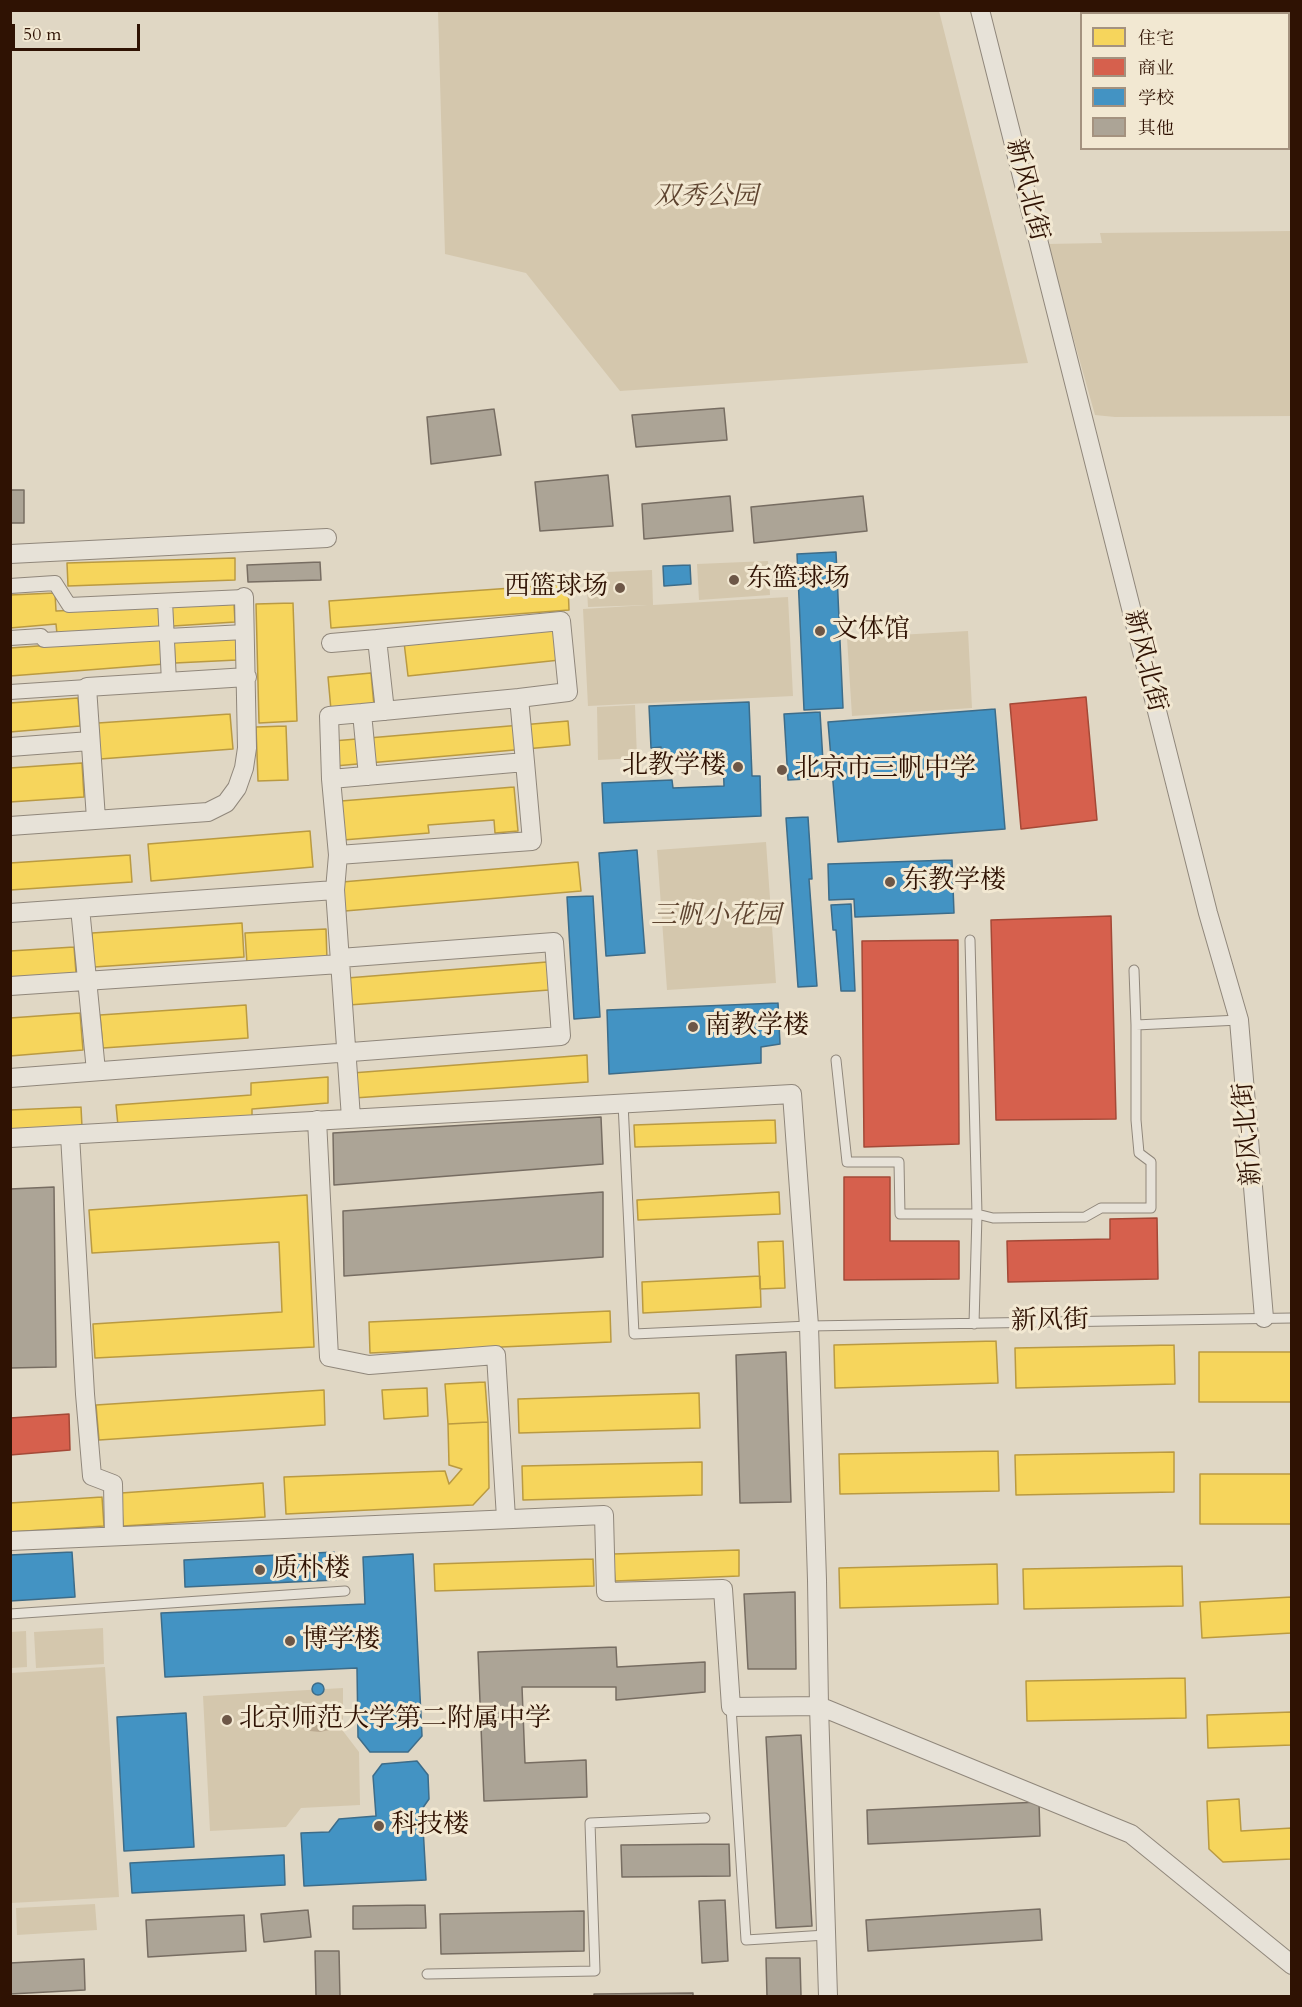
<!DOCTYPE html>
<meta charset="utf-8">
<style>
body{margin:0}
#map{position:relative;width:1302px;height:2007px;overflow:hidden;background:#e0d7c4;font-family:Cardo,"Noto Serif SC",serif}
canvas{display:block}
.frame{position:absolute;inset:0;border:12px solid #2f1203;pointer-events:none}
.legend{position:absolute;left:1080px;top:12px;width:210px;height:138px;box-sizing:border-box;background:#f2e8d2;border:2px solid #a4927f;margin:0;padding:8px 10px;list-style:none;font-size:18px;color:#2f1203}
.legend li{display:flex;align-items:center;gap:12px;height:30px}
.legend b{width:30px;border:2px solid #a4927f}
.scale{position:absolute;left:12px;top:24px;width:128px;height:27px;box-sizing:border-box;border:3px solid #2f1203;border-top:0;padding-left:8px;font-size:18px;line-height:21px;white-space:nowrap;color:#2f1203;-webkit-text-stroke:4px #f2e8d2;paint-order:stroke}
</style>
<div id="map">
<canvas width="1302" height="2007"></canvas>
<div class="frame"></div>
<ul class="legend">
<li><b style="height:16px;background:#f6d55c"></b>住宅</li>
<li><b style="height:16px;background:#d6604d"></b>商业</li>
<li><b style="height:16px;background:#4393c3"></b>学校</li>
<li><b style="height:16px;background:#aca496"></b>其他</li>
</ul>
<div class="scale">50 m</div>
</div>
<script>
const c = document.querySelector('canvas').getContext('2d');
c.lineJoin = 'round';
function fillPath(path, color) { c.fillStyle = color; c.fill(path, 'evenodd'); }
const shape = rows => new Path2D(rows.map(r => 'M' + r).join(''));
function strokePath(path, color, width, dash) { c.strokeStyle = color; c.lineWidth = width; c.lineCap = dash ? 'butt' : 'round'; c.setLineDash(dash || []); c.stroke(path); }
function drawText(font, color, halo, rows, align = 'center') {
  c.font = font + ' Cardo,"Noto Serif SC",serif'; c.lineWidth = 6; c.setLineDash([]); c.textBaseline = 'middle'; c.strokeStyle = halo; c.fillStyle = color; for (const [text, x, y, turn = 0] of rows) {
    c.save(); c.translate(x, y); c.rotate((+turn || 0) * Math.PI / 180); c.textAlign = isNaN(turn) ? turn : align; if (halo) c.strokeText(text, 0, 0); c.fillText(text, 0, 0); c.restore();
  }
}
fillPath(shape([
 [438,11,939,11,1028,363,620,391,526,273,445,254],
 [1291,231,1291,416,1115,417,1095,415,1047,244,1102,243,1100,233],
 [768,561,770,595,699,600,697,564],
 [652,570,653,605,788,597,793,696,588,706,583,609,648,605,588,607,586,573],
 [968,631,972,708,852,716,847,638],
 [635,705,637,758,598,760,597,707],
 [766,842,776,983,667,990,657,850],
 [103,1628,104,1664,36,1668,34,1632],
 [26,1631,27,1667,11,1668,11,1632],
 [105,1667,119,1897,11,1903,11,1673],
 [343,1688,343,1731,359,1752,360,1805,301,1808,286,1827,210,1831,203,1696],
 [95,1904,97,1930,17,1935,16,1908]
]), '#d4c7ad');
fillPath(shape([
 [322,1706,326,1707,334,1723,329,1730,320,1732,310,1731,303,1727,300,1718,313,1709]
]), '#bbaa91');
const homes = shape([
 [235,558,235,580,68,586,67,563,235,558],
 [568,584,569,610,331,628,329,601,568,584],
 [55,593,56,611,162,606,162,627,57,634,56,624,10,628,10,595,55,593],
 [293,603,297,721,259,723,256,604,293,603],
 [234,604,235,622,173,626,172,607,234,604],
 [557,628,560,660,408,676,404,642,557,628],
 [163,637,165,664,10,676,10,648,163,637],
 [236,637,237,660,175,663,174,640,236,637],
 [371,673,374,706,331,710,328,677,371,673],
 [78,698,80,726,10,732,10,703,78,698],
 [230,714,233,749,100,759,98,723,230,714],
 [568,721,570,745,335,766,333,741,568,721],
 [286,726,288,780,258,781,256,727,286,726],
 [82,763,84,797,10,802,10,768,82,763],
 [514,787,518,831,495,833,494,820,428,825,429,833,343,840,341,801,514,787],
 [310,831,313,867,151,881,148,844,310,831],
 [130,855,132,882,10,890,10,863,130,855],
 [578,862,581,891,345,911,342,882,578,862],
 [242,923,244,957,94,967,92,933,242,923],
 [326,929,327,961,247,964,245,933,326,929],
 [74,947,76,973,10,978,10,951,74,947],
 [547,962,549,990,349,1005,347,978,547,962],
 [246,1005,248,1038,103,1048,100,1015,246,1005],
 [80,1013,83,1050,10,1056,10,1018,80,1013],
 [587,1055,588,1082,354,1098,352,1073,587,1055],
 [328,1077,328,1103,252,1109,252,1117,118,1126,116,1105,251,1095,251,1083,328,1077],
 [81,1107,82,1127,10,1131,10,1110,81,1107],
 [775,1120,776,1143,635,1147,634,1125,775,1120],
 [779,1192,780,1214,638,1220,637,1200,779,1192],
 [307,1195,314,1347,95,1358,93,1324,282,1312,279,1242,92,1253,89,1210,307,1195],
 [783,1241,785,1288,760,1289,758,1242,783,1241],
 [760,1276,761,1307,643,1313,642,1282,760,1276],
 [610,1311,611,1342,370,1353,369,1322,610,1311],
 [996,1341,998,1383,835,1388,834,1345,996,1341],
 [1174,1345,1175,1384,1016,1388,1015,1348,1174,1345],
 [1199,1352,1292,1352,1292,1402,1199,1402,1199,1352],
 [485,1382,488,1422,448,1424,445,1384,485,1382],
 [427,1388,428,1416,384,1419,382,1390,427,1388],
 [324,1390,325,1425,99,1440,96,1405,324,1390],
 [699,1393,700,1428,519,1433,518,1399,699,1393],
 [488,1422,489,1488,473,1505,286,1514,284,1477,445,1471,449,1484,462,1469,449,1465,448,1424,488,1422],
 [998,1451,999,1491,840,1494,839,1454,998,1451],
 [1174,1452,1174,1492,1016,1495,1015,1455,1174,1452],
 [702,1462,702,1495,523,1500,522,1466,702,1462],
 [1200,1474,1292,1474,1292,1524,1200,1524,1200,1474],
 [263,1483,265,1517,123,1526,121,1493,263,1483],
 [102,1497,104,1526,10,1532,10,1503,102,1497],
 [739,1550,739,1576,615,1581,613,1554,739,1550],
 [593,1559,594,1586,435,1591,434,1564,593,1559],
 [997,1564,998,1604,840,1608,839,1568,997,1564],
 [1182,1566,1183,1606,1024,1609,1023,1569,1182,1566],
 [1292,1597,1292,1633,1202,1638,1200,1602,1292,1597],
 [1185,1678,1186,1718,1027,1721,1026,1681,1185,1678],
 [1292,1712,1292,1745,1208,1748,1207,1715,1292,1712],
 [1239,1799,1241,1831,1292,1828,1292,1859,1223,1862,1209,1849,1207,1801,1239,1799]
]);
fillPath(homes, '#f6d55c');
strokePath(homes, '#ba9a41', 1.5);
const shops = shape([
 [1086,697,1097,820,1021,829,1010,704,1086,697],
 [1111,916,1116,1119,996,1120,991,920,1111,916],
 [958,940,959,1144,864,1147,862,941,958,940],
 [844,1177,890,1177,890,1241,959,1241,959,1279,844,1280,844,1177],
 [1157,1218,1158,1279,1008,1282,1007,1241,1110,1239,1110,1219,1157,1218],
 [69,1414,70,1450,10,1455,10,1418,69,1414]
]);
fillPath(shops, '#d6604d');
strokePath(shops, '#a44937', 1.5);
const schools = shape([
 [836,552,843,708,804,710,797,554,836,552],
 [690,565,691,584,664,586,663,566,690,565],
 [749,702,752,776,760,776,761,816,604,823,602,783,672,780,673,788,724,786,723,755,661,758,661,747,651,748,649,706,749,702],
 [995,709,1005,829,838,842,828,722,995,709],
 [820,712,824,778,788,780,784,714,820,712],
 [808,817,812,879,809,879,817,986,798,987,786,818,808,817],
 [637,850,645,953,606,956,599,853,637,850],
 [952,860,954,913,855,917,854,899,829,900,828,864,952,860],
 [593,896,600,1017,574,1019,567,897,593,896],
 [851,904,855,991,841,991,836,930,833,930,831,905,851,904],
 [778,1003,780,1044,761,1047,761,1063,609,1074,607,1010,778,1003],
 [72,1552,75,1597,10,1601,10,1555,72,1552],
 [334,1552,336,1580,185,1587,184,1560,334,1552],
 [413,1554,422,1736,408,1752,370,1752,358,1737,357,1668,165,1677,161,1613,365,1604,363,1557,413,1554],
 '312 1689a6 6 0 1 1 12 0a6 6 0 1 1-12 0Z',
 [186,1713,194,1847,124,1851,117,1717,186,1713],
 [417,1761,428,1775,429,1799,422,1809,426,1880,304,1886,301,1833,329,1832,339,1819,376,1816,373,1776,382,1764,417,1761],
 [284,1855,285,1885,132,1893,130,1863,284,1855]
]);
fillPath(schools, '#4393c3');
strokePath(schools, '#3d6c89', 1.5);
const building = shape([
 [724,408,727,440,636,447,632,415,724,408],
 [494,409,501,455,431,464,427,417,494,409],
 [608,475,613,526,540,531,535,482,608,475],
 [10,490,24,490,24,523,10,523,10,490],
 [730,496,733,531,644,539,642,504,730,496],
 [863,496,867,531,754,543,751,507,863,496],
 [320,562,321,580,248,582,247,565,320,562],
 [601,1117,603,1164,334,1185,333,1133,601,1117],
 [54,1187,56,1367,10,1368,10,1189,54,1187],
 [603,1192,603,1257,344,1276,343,1211,603,1192],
 [786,1352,791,1502,740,1503,736,1355,786,1352],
 [795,1592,796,1669,748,1669,744,1594,795,1592],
 [616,1647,617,1667,705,1662,705,1692,616,1700,616,1687,522,1687,525,1763,586,1760,587,1797,484,1801,478,1652,616,1647],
 [801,1735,812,1926,776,1928,766,1737,801,1735],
 [1039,1802,1040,1836,868,1844,867,1810,1039,1802],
 [729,1844,730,1876,622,1877,621,1845,729,1844],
 [725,1900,728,1961,702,1963,699,1901,725,1900],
 [425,1905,426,1928,353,1929,353,1906,425,1905],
 [1040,1909,1042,1940,868,1951,866,1920,1040,1909],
 [308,1910,311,1937,264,1942,261,1914,308,1910],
 [584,1911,584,1951,441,1954,440,1914,584,1911],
 [244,1915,246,1951,148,1957,146,1920,244,1915],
 [315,1951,339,1951,340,1996,316,1996,315,1951],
 [766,1958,800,1958,801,1996,767,1996,766,1958],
 [84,1959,85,1990,10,1994,10,1963,84,1959],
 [693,1993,693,1996,594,1996,594,1994,693,1993]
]);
fillPath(building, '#aca496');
strokePath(building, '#776d62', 1.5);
const service = shape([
 [970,940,977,1214,974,1324],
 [1134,970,1136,1025,1239,1020],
 [836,1060,847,1162,899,1162,900,1214,977,1214,993,1218,1085,1217,1101,1208,1151,1208,1151,1162,1139,1153,1136,1120,1136,1025],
 [623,1103,634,1334,809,1326,1292,1318],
 [10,1614,345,1591],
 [731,1707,746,1940,826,1935],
 [427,1974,595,1971,590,1823,705,1818]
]);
const pedestrian = shape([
 [10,586,55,583,69,605,244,597],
 [165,601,169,682],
 [167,636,245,632],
 [10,638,41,636,44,640,167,633],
 [10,692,87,687]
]);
const minor = shape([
 [980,10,1208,913,1239,1020,1264,1318],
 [10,554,327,538],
 [331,643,377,639],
 [385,711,377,639,561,621,568,692,519,698],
 [10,747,90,741],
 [368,776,362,713,519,698,525,762],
 [331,779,329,716,362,713],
 [96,819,87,687,247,677],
 [10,826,208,812,226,803,237,788,244,768,247,748,244,597],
 [335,890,338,855,331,779,525,762,532,841,338,855],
 [80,908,96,1071],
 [10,913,335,890,351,1118],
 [10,986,340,964],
 [10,1078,561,1036,554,942,340,958],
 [317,1120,329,1357,369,1365,496,1355,506,1518],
 [70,1135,85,1394,92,1476,113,1484,114,1536],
 [10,1138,792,1094,809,1326,817,1580,819,1706,1131,1834,1292,1965],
 [10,1541,604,1515,606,1592,723,1589,731,1707,819,1706,828,1996]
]);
strokePath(service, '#90877b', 11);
strokePath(pedestrian, '#90877b', 16);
strokePath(minor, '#90877b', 20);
strokePath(service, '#e7e2d8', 9);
strokePath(pedestrian, '#e7e2d8', 14);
strokePath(minor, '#e7e2d8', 18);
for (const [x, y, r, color] of [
 [734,580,6,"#6d5747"],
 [620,588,6,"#6d5747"],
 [820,631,6,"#6d5747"],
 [738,767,6,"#6d5747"],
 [782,770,6,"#6d5747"],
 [890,882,6,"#6d5747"],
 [693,1027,6,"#6d5747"],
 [260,1570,6,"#6d5747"],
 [290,1641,6,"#6d5747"],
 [227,1720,6,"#6d5747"],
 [379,1826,6,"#6d5747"]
]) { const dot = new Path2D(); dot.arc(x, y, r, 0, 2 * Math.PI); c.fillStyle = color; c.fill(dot); strokePath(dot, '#f2e8d2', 2); }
drawText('26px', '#2f1203', '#f2e8d2', [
 ["新风北街",1026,190,76],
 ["新风北街",1144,661,76],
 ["新风北街",1249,1134,-95],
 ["新风街",1050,1322,-1]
]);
drawText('italic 26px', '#5e4430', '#f2e8d2', [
 ["双秀公园",706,198],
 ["三帆小花园",716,917]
]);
drawText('26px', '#2f1203', '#f2e8d2', [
 ["东篮球场",746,580],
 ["西篮球场",608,588,"right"],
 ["文体馆",832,631],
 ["北教学楼",726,767,"right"],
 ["北京市三帆中学",794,770],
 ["东教学楼",902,882],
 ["南教学楼",705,1027],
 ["质朴楼",272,1570],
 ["博学楼",302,1641],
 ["北京师范大学第二附属中学",239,1720],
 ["科技楼",391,1826]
], 'left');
</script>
